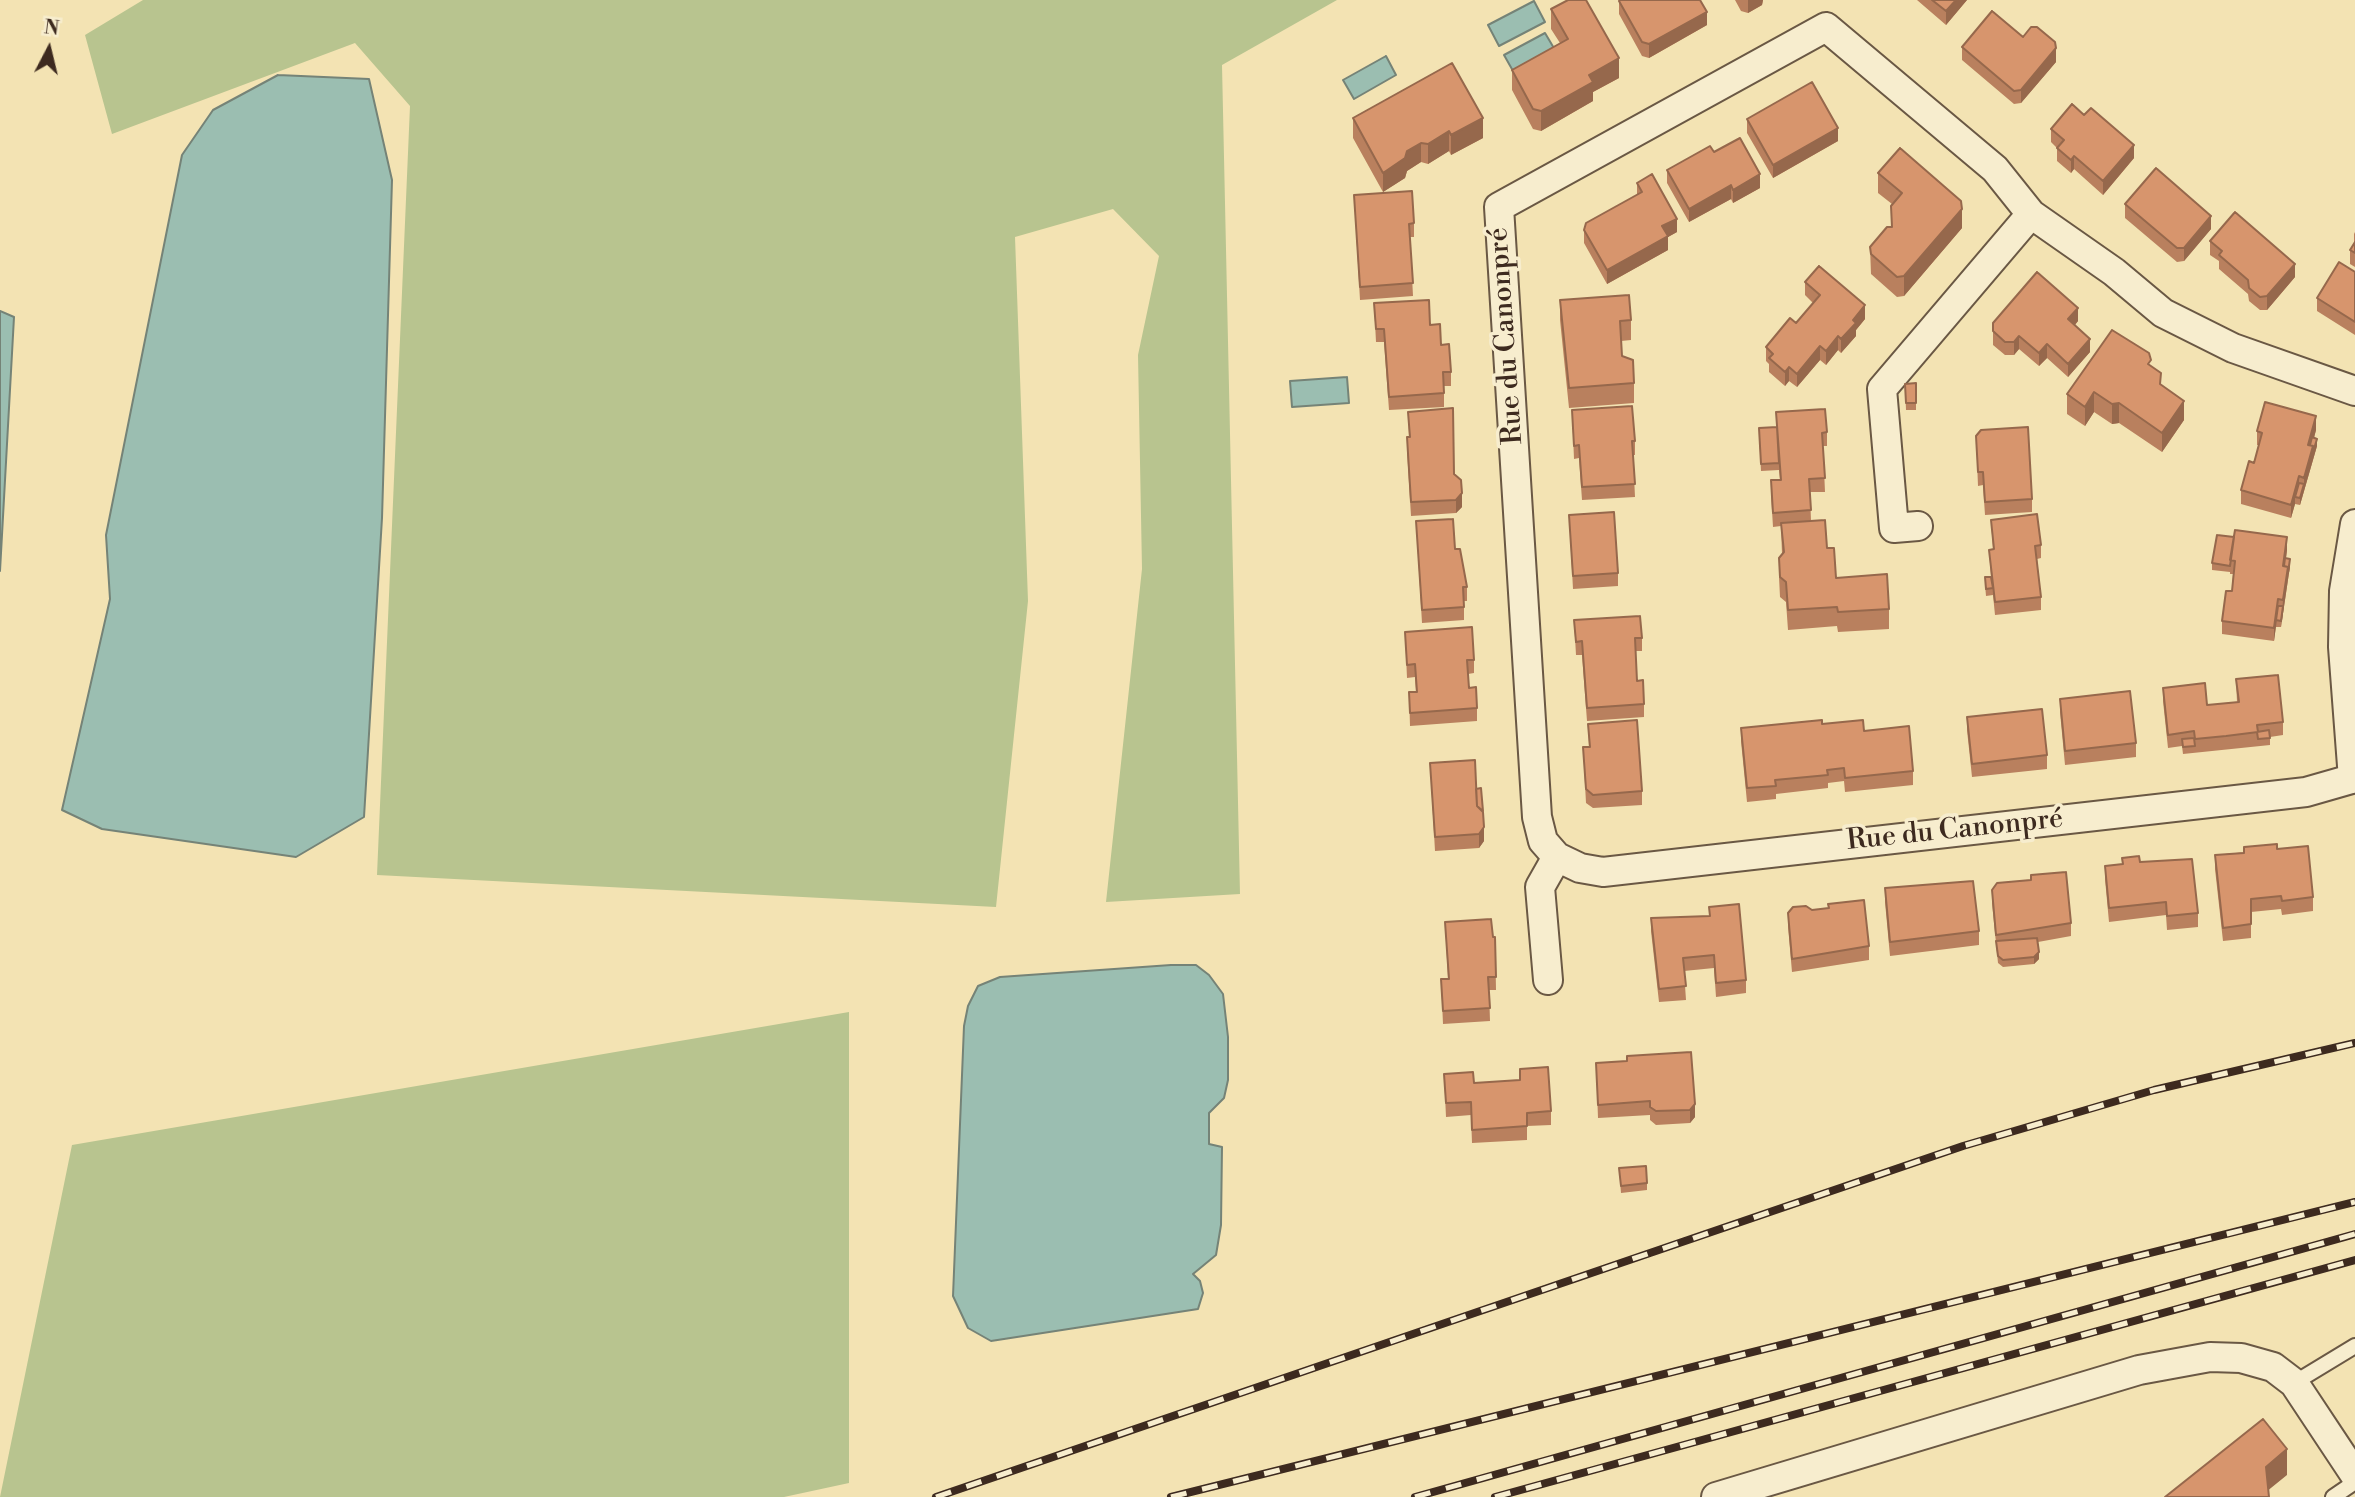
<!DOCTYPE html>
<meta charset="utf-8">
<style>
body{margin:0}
#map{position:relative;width:2355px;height:1497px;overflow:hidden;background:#f3e3b3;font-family:"Libre Bodoni",serif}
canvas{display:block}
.north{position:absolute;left:14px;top:14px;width:70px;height:70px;-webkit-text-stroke:5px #f7edce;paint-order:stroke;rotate:7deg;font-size:19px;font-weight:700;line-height:28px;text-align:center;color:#3d2a1f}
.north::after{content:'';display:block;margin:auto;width:24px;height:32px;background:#3d2a1f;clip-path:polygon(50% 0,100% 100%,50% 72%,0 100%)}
</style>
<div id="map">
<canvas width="2355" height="1497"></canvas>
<div class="north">N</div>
</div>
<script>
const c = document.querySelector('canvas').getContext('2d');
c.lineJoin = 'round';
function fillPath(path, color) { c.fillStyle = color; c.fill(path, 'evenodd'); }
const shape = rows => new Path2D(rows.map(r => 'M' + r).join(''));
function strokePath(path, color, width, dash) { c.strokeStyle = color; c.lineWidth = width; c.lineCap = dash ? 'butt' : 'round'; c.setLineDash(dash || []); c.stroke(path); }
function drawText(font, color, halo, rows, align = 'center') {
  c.font = font + ' "Libre Bodoni",serif'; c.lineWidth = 7; c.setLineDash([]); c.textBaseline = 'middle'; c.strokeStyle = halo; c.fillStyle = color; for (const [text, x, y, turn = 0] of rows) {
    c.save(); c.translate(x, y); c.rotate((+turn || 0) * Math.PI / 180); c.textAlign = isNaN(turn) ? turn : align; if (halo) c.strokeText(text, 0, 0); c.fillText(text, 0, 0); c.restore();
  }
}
fillPath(shape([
 [143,0,1337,0,1222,65,1240,894,1106,902,1142,569,1138,355,1159,256,1113,209,1015,237,1028,601,996,907,377,875,410,106,355,43,112,134,85,35],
 [849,1012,849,1483,784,1497,0,1497,72,1145]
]), '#b8c48f');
const water = shape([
 [1534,1,1545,22,1499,46,1488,25,1534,1],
 [1545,33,1558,55,1517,78,1504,55,1545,33],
 [1386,56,1396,75,1354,99,1343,80,1386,56],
 [278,75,369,79,392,180,382,518,364,817,296,857,102,829,62,810,110,599,106,535,182,155,213,110,278,75],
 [0,311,14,317,0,571,0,311],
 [1347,377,1349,403,1292,407,1290,381,1347,377],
 [1171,965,1196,965,1209,975,1223,994,1228,1037,1228,1080,1224,1098,1209,1113,1209,1144,1222,1147,1221,1225,1216,1255,1193,1274,1200,1281,1203,1293,1198,1309,991,1341,968,1328,953,1296,964,1026,968,1006,978,986,1000,977,1171,965]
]);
fillPath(water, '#9bbeb1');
strokePath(water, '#758377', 2);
const service = shape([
 [2294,1383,2355,1346],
 [2333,1497,2355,1482]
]);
const minor = shape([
 [2355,391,2233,348,2163,313,2114,272,2031,214,1995,169,1826,27,1499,207,1537,817,1543,841,1557,857,1580,868,1603,872,2306,792,2355,778],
 [1918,526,1894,528,1882,389,2031,214],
 [2353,779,2343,647,2344,591,2355,524],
 [1548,980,1540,887,1557,857],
 [1716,1497,2139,1370,2210,1357,2241,1358,2273,1367,2294,1383,2355,1475]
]);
strokePath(service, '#6a5844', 18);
strokePath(minor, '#6a5844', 32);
strokePath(service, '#f7edce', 14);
strokePath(minor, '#f7edce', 28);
const rail = shape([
 [936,1497,1963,1146,2154,1090,2355,1043],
 [1171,1497,2355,1202],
 [1415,1497,2355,1234],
 [1495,1497,2355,1260]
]);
strokePath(rail, '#3d2a1f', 8);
strokePath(rail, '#f7edce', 5, [16]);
fillPath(shape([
 [1735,0,1763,0,1762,5,1748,13,1741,11],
 [1917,0,1967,0,1946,25],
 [1619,1,1707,25,1649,58,1642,56,1619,14],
 [1551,9,1619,78,1593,92,1593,101,1541,131,1533,129,1512,90,1512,70,1560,43,1551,29],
 [2023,37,2056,62,2021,103,2014,104,1962,60,1962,47],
 [1452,63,1483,138,1451,155,1449,151,1428,164,1421,162,1407,171,1405,178,1383,192,1353,138,1353,118],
 [1747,119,1838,141,1773,178,1747,133],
 [2051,129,2134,158,2103,195,2074,169,2071,173,2057,161,2057,148,2051,142],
 [1667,170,1760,188,1733,203,1731,199,1689,222,1667,183],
 [1878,173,1962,228,1904,296,1897,297,1871,274,1870,247,1891,227,1891,206,1892,204,1878,193],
 [1637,183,1677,232,1668,237,1668,250,1607,284,1584,243,1584,230,1637,195],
 [1354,195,1414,223,1414,237,1410,237,1413,296,1360,300],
 [2125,204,2211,229,2184,261,2177,262,2125,218],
 [2355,232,2355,267,2350,264,2350,250,2354,244,2354,234],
 [2210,241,2295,277,2267,310,2260,310,2249,301,2248,294,2219,269,2219,261,2210,255],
 [2355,272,2355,335,2317,311,2317,298],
 [1805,282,1865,319,1856,330,1856,336,1841,353,1838,350,1826,365,1820,360,1797,387,1789,381,1785,386,1769,372,1769,364,1766,361,1766,347,1796,323,1813,303,1805,295],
 [1560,300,1631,320,1631,340,1621,341,1622,356,1634,383,1634,403,1569,408,1560,320],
 [1374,303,1430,325,1441,345,1451,372,1451,386,1444,386,1444,407,1389,410,1384,342,1376,342],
 [2078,321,2075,325,2090,352,2068,377,2047,358,2039,366,2019,349,2014,355,2005,355,1993,345,1993,323],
 [2151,366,2161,385,2184,420,2162,452,2119,423,2112,424,2094,412,2085,426,2067,414,2067,394],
 [1916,383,1916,410,1906,410,1905,384],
 [1572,410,1635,441,1635,455,1633,455,1635,497,1582,500,1579,458,1574,459],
 [1408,412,1454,474,1462,507,1456,513,1411,516,1407,451,1407,437,1409,437],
 [1776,412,1827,432,1827,446,1823,446,1825,492,1810,492,1811,521,1827,548,1836,578,1889,609,1889,629,1838,632,1837,626,1788,630,1786,602,1780,597,1779,577,1779,558,1782,554,1781,526,1773,527,1771,494,1771,480,1780,480,1779,470,1761,471,1759,435,1776,427],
 [2316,430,2314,438,2317,446,2300,505,2295,504,2291,518,2241,504,2241,490,2254,463,2259,445,2257,445,2257,431],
 [1976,436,2032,499,2032,512,1985,515,1983,485,1978,486],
 [1569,515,1618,573,1618,586,1573,589],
 [1991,520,2041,545,2041,558,2037,559,2041,597,2041,610,1995,615,1993,595,1986,596,1985,584,1985,577,1991,577,1989,550,1993,550],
 [1416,521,1455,549,1467,587,1467,601,1464,601,1464,620,1422,623],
 [2287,550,2286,558,2290,566,2281,627,2276,627,2276,625,2274,641,2222,634,2222,621,2232,591,2233,574,2230,574,2230,572,2212,570,2212,563],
 [1574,620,1642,638,1642,651,1635,651,1637,681,1644,704,1644,717,1587,721,1582,655,1576,655],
 [1405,632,1474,660,1474,673,1468,674,1469,688,1477,708,1477,721,1410,726,1409,692,1416,692,1415,677,1407,678],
 [2236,679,2283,722,2283,735,2270,737,2270,745,2183,754,2182,746,2168,748,2163,701,2163,688,2207,705,2237,702],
 [2060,699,2136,743,2136,757,2065,765,2060,712],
 [1967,717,2047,755,2047,769,1972,777,1967,730],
 [1588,724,1642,791,1642,805,1593,808,1586,803,1583,747,1589,747],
 [1822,724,1864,731,1913,771,1913,785,1845,792,1844,781,1828,783,1828,788,1776,794,1776,799,1747,802,1741,741,1741,728],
 [1430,763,1476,789,1484,841,1479,848,1435,851],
 [2277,849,2313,897,2313,911,2282,915,2281,909,2251,912,2251,938,2223,941,2215,869,2215,855],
 [2122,858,2140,862,2198,913,2198,927,2167,930,2166,915,2109,922,2105,879,2105,866,2122,864],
 [1885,888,1979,931,1979,945,1890,956,1885,902],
 [1992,890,2071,923,2071,936,2038,942,2039,959,2034,964,2003,967,1998,963,1992,903],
 [1709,907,1746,980,1746,993,1716,997,1714,968,1684,971,1686,1000,1659,1002,1651,931,1651,918,1709,916],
 [1812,910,1869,946,1869,960,1792,972,1788,926,1788,913],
 [1445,922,1495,937,1496,990,1489,990,1490,1021,1443,1024,1441,979,1448,979],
 [1691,1052,1695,1117,1690,1123,1656,1125,1650,1120,1650,1115,1598,1118,1596,1063,1627,1061],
 [1520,1069,1551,1111,1551,1125,1527,1126,1527,1140,1472,1143,1471,1115,1446,1117,1444,1074,1474,1083,1520,1080],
 [1619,1168,1647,1183,1647,1190,1621,1193]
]), '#b9805e');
fillPath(shape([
 [1748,0,1763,0,1762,5,1748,13],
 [1956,0,1967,0,1946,25,1946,11],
 [1707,12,1707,25,1649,58,1649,44],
 [2056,48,2056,62,2021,103,2021,90],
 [1619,58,1619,78,1593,92,1593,101,1541,131,1541,111,1589,75],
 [1483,118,1483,138,1451,155,1451,135],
 [1838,128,1838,141,1773,178,1773,165],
 [1449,131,1449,151,1428,164,1428,144],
 [1421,143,1421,162,1407,171,1405,178,1383,192,1383,173,1407,151],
 [2134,145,2134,158,2103,195,2103,181],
 [2074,156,2074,169,2071,173,2071,160],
 [1760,174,1760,188,1733,203,1733,190],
 [1731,185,1731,199,1689,222,1689,209],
 [1962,209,1962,228,1904,296,1904,276],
 [2211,216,2211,229,2184,261,2184,248],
 [1677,219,1677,232,1668,237,1668,250,1607,284,1607,270,1662,226],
 [2295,264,2295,277,2267,310,2267,296],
 [1865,305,1865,319,1856,330,1856,336,1841,353,1841,339,1853,320],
 [2078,308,2078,321,2068,333,2068,319],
 [1838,336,1838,350,1826,365,1826,351],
 [2019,336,2019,349,2014,355,2014,342],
 [2090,339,2090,352,2068,377,2068,364],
 [2047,344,2047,358,2039,366,2039,353],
 [1820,346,1820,360,1797,387,1797,374],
 [1789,367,1789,381,1785,386,1785,372],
 [2094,392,2094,412,2085,426,2085,407],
 [2184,401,2184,420,2162,452,2162,433],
 [2119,403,2119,423,2112,424,2112,404],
 [2316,416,2316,430,2310,452,2308,445],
 [2317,439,2317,446,2300,505,2300,498,2304,484,2304,478,2313,446],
 [2299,476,2299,490,2295,497,2295,504,2291,518,2291,505],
 [1462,493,1462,507,1456,513,1456,500],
 [2287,537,2287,550,2284,573,2283,573],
 [2290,559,2290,566,2281,627,2283,600],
 [2278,599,2278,612,2274,641,2274,628],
 [1484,827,1484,841,1479,848,1479,834],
 [2039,952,2039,959,2034,964,2034,957],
 [1695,1104,1695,1117,1690,1123,1690,1110],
 [2287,1449,2287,1475,2266,1492,2266,1467]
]), '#96684c');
const building = shape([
 [1568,0,1586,0,1619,58,1589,75,1593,82,1541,111,1533,109,1512,70,1568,39,1551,9,1568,0],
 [1620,0,1700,0,1707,12,1649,44,1642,42,1619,1,1620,0],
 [1932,0,1956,0,1946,11,1932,0],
 [1992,11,2023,37,2031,27,2037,27,2055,42,2056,48,2021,90,2014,91,1962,47,1992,11],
 [1452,63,1483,118,1451,135,1449,131,1428,144,1421,143,1407,151,1405,158,1383,173,1353,118,1452,63],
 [1812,82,1838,128,1773,165,1747,119,1812,82],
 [2072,104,2084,115,2091,108,2134,145,2103,181,2074,156,2071,160,2057,148,2064,140,2051,129,2072,104],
 [1740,138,1760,174,1733,190,1731,185,1689,209,1667,170,1710,146,1714,152,1740,138],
 [1900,148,1961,201,1962,209,1904,276,1897,277,1871,254,1870,247,1887,227,1892,227,1891,206,1902,193,1878,173,1900,148],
 [2156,168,2211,216,2184,248,2177,248,2125,204,2156,168],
 [1652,174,1677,219,1662,226,1668,236,1607,270,1584,230,1586,223,1642,192,1637,183,1652,174],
 [1412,191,1414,223,1409,224,1413,283,1360,287,1354,195,1412,191],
 [2235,212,2295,264,2267,296,2260,297,2249,288,2248,280,2219,255,2222,251,2210,241,2235,212],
 [2355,242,2355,253,2350,250,2355,242],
 [2339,262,2355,272,2355,322,2317,298,2339,262],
 [1819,266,1865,305,1853,320,1856,323,1841,339,1838,336,1826,351,1820,346,1797,374,1789,367,1785,372,1769,358,1773,354,1766,347,1790,318,1796,323,1820,295,1805,282,1819,266],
 [2037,272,2078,308,2068,319,2090,339,2068,364,2047,344,2039,353,2019,336,2014,342,2005,342,1993,331,1993,323,2037,272],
 [1629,295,1631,320,1620,321,1622,356,1633,360,1634,383,1569,388,1560,300,1629,295],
 [1429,300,1430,325,1440,324,1441,345,1449,344,1451,372,1443,372,1444,393,1389,397,1384,329,1376,329,1374,303,1429,300],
 [2112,330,2149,353,2151,360,2148,364,2161,373,2160,384,2184,401,2162,433,2119,403,2112,404,2094,392,2085,407,2067,394,2112,330],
 [1916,383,1916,403,1906,403,1905,384,1916,383],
 [2265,402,2316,416,2308,445,2313,446,2304,478,2299,476,2291,505,2241,490,2249,461,2254,463,2262,433,2257,431,2265,402],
 [1632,406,1635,441,1632,441,1635,484,1582,487,1579,445,1574,446,1572,410,1632,406],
 [1453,408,1454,474,1461,480,1462,493,1456,500,1411,502,1407,437,1410,437,1408,412,1453,408],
 [1825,409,1827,432,1822,433,1825,478,1809,479,1811,510,1773,513,1771,480,1781,480,1776,412,1825,409],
 [1777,427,1779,463,1761,464,1759,428,1777,427],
 [2028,427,2032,499,1985,502,1983,472,1978,472,1976,436,1981,430,2028,427],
 [2312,437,2317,439,2313,452,2313,446,2310,445,2312,437],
 [2299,483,2304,484,2300,498,2295,497,2299,483],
 [1614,512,1618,573,1573,576,1569,515,1614,512],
 [2037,514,2041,545,2035,546,2041,597,1995,602,1989,550,1994,549,1991,520,2037,514],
 [1453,519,1455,549,1460,549,1467,587,1463,587,1464,607,1422,610,1416,521,1453,519],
 [1825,520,1827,548,1834,548,1836,578,1887,574,1889,609,1838,612,1837,607,1788,610,1786,582,1780,577,1779,558,1784,552,1781,523,1825,520],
 [2235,530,2287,537,2283,566,2288,567,2283,600,2278,599,2274,628,2222,621,2226,591,2232,591,2235,561,2230,560,2235,530],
 [2217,535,2234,537,2230,566,2212,563,2217,535],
 [2285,558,2290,559,2288,573,2288,567,2284,566,2285,558],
 [1985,577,1991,577,1993,588,1986,589,1985,577],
 [2278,606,2283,606,2281,621,2276,620,2278,606],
 [1640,616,1642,638,1635,638,1637,681,1643,680,1644,704,1587,708,1582,641,1576,642,1574,620,1640,616],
 [1472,627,1474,660,1467,660,1469,688,1476,687,1477,708,1410,713,1409,692,1417,692,1415,664,1407,665,1405,632,1472,627],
 [2278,675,2283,722,2257,725,2258,732,2226,736,2195,739,2194,731,2168,735,2163,688,2205,683,2207,705,2239,702,2236,679,2278,675],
 [2130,691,2136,743,2065,751,2060,699,2130,691],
 [2042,709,2047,755,1972,764,1967,717,2042,709],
 [1637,720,1642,791,1593,795,1586,789,1583,747,1590,747,1588,724,1637,720],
 [1822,720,1822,724,1863,720,1864,731,1909,726,1913,771,1845,778,1844,768,1827,770,1828,775,1775,780,1776,786,1747,788,1741,728,1822,720],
 [2269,730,2270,738,2258,739,2257,732,2269,730],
 [2194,738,2195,746,2183,747,2182,739,2194,738],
 [1475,760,1477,806,1483,812,1484,827,1479,834,1435,837,1430,763,1475,760],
 [1481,788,1483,811,1477,806,1476,789,1481,788],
 [2277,844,2277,849,2308,846,2313,897,2282,901,2281,896,2251,899,2251,924,2223,928,2215,855,2244,853,2244,847,2277,844],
 [2139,856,2140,862,2192,859,2198,913,2167,916,2166,902,2109,908,2105,866,2123,864,2122,858,2139,856],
 [2066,872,2071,923,1996,935,1992,890,1997,883,2031,880,2031,875,2066,872],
 [1973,881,1979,931,1890,942,1885,888,1973,881],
 [1864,900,1869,946,1792,959,1788,913,1793,907,1806,906,1812,910,1829,908,1828,904,1864,900],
 [1739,904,1746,980,1716,983,1714,955,1683,958,1686,986,1659,989,1651,918,1710,916,1709,907,1739,904],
 [1491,919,1493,937,1495,937,1496,977,1488,977,1490,1008,1443,1011,1441,979,1449,979,1445,922,1491,919],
 [2037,938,2039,952,2034,957,2003,960,1998,956,1996,941,2037,938],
 [1691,1052,1695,1104,1690,1110,1656,1111,1650,1107,1650,1101,1598,1105,1596,1063,1627,1061,1627,1056,1691,1052],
 [1548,1067,1551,1111,1527,1113,1527,1126,1472,1130,1471,1102,1446,1103,1444,1074,1473,1072,1474,1083,1520,1080,1520,1069,1548,1067],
 [1646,1166,1647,1183,1621,1186,1619,1168,1646,1166],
 [2263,1419,2287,1449,2266,1467,2269,1497,2165,1497,2263,1419]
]);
fillPath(building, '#d7956d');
strokePath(building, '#96684c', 2);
drawText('28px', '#3d2a1f', '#f7edce', [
 ["Rue du Canonpré",1507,336,-94],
 ["Rue du Canonpré",1955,831,-6]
]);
</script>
